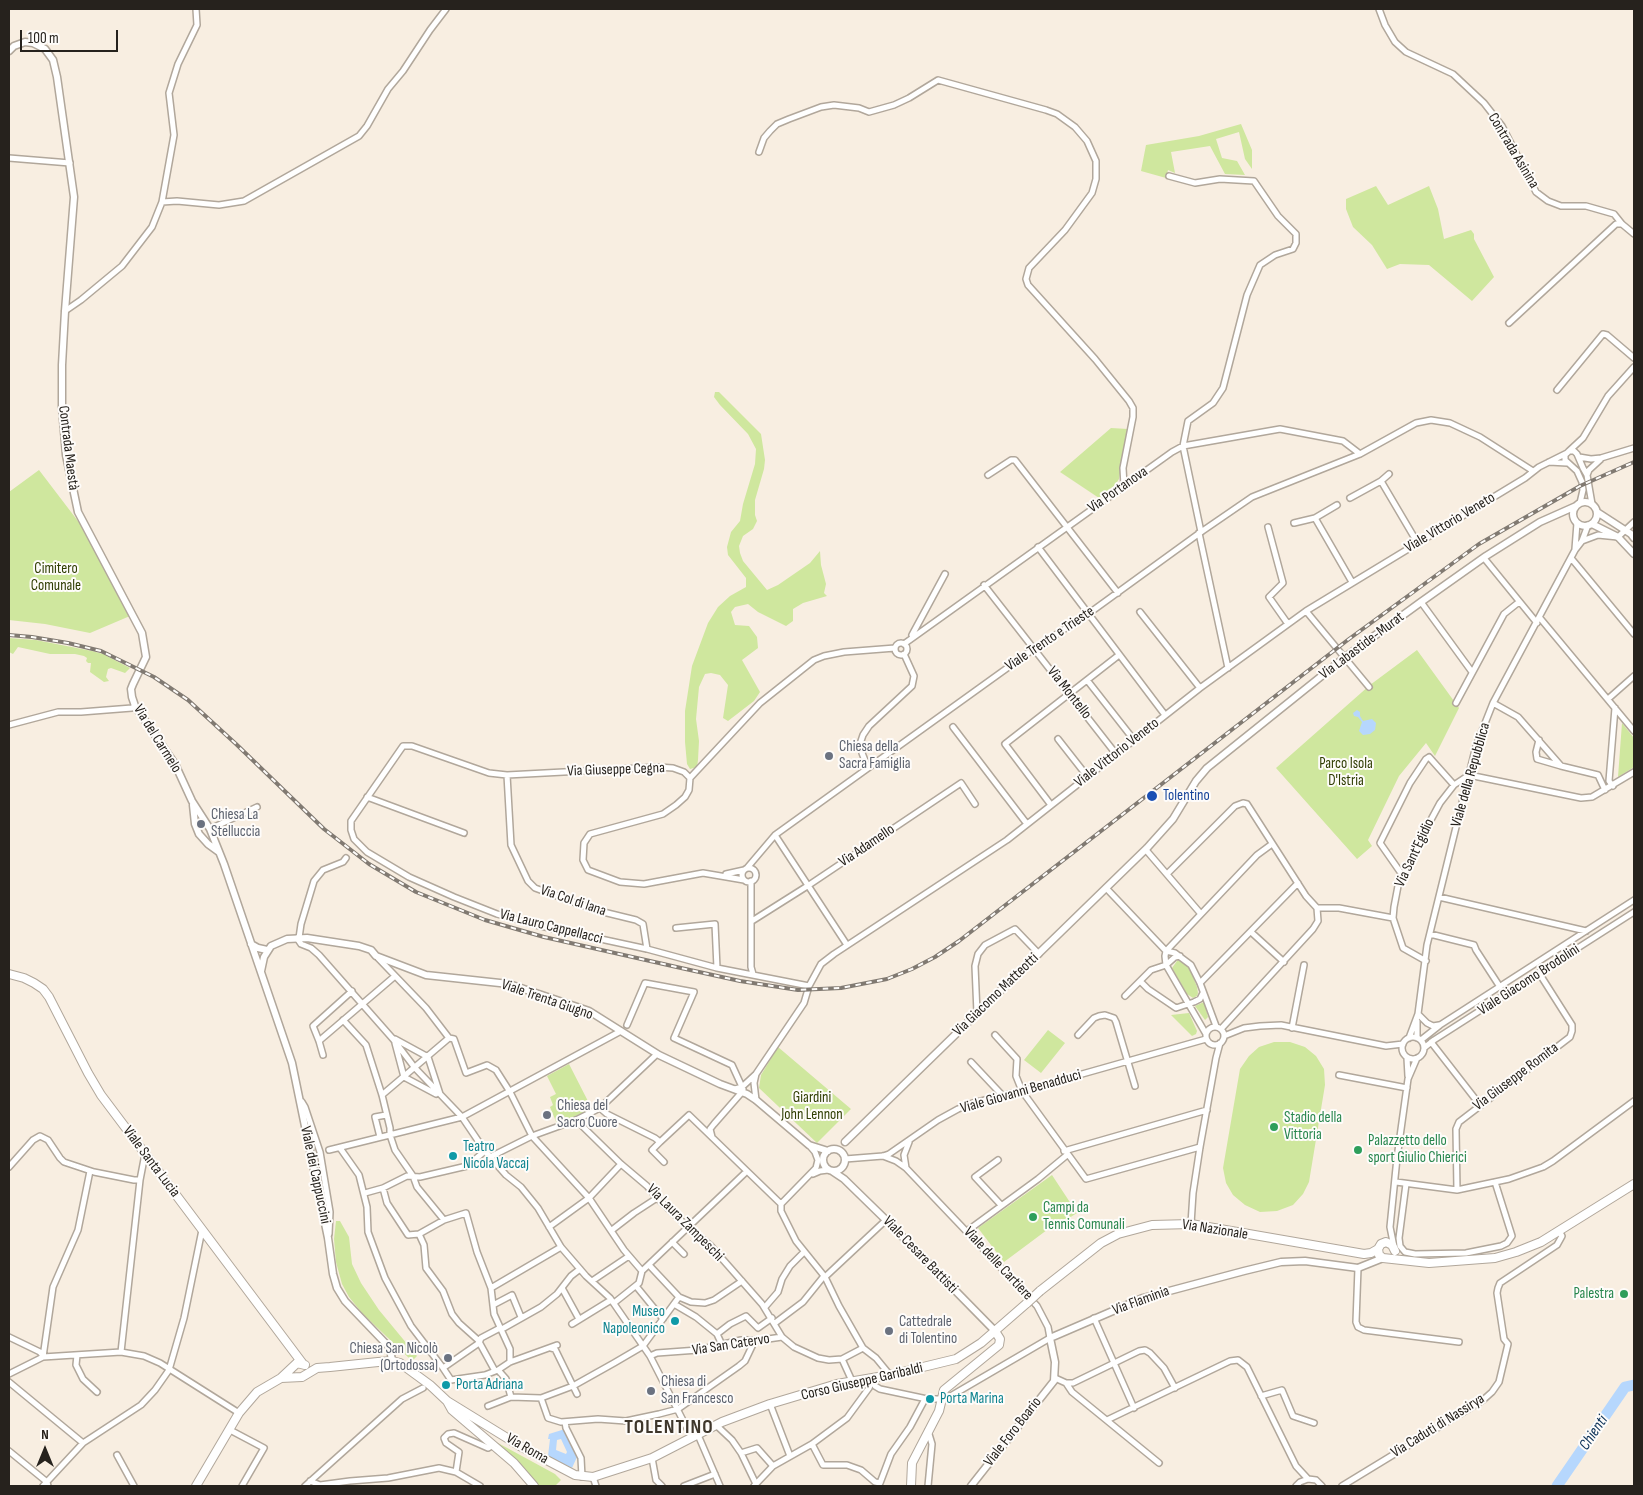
<!DOCTYPE html>
<meta charset="utf-8">
<style>
body{margin:0}
#map{position:relative;width:1643px;height:1495px;overflow:hidden;background:#f8eee1;font-family:"Sofia Sans Condensed",sans-serif}
canvas{display:block}
.frame{position:absolute;inset:0;border:10px solid #26221d;pointer-events:none}
.north{position:absolute;left:20px;top:1425px;width:50px;height:50px;-webkit-text-stroke:4px #fefcfa;paint-order:stroke;rotate:0deg;font-size:14px;font-weight:700;line-height:20px;text-align:center;color:#26221d}
.north::after{content:'';display:block;margin:auto;width:18px;height:22px;background:#26221d;clip-path:polygon(50% 0,100% 100%,50% 72%,0 100%)}
.scale{position:absolute;left:20px;top:30px;width:98px;height:22px;box-sizing:border-box;border:2px solid #26221d;border-top:0;padding-left:6px;font-size:15px;line-height:18px;white-space:nowrap;color:#26221d;-webkit-text-stroke:4px #fefcfa;paint-order:stroke}
</style>
<div id="map">
<canvas width="1643" height="1495"></canvas>
<div class="frame"></div>
<div class="north">N</div>
<div class="scale">100 m</div>
</div>
<script>
const c = document.querySelector('canvas').getContext('2d');
c.lineJoin = 'round';
function fillPath(path, color) { c.fillStyle = color; c.fill(path, 'evenodd'); }
const shape = rows => new Path2D(rows.map(r => 'M' + r).join(''));
function strokePath(path, color, width, dash) { c.strokeStyle = color; c.lineWidth = width; c.lineCap = dash ? 'butt' : 'round'; c.setLineDash(dash || []); c.stroke(path); }
function drawText(font, color, halo, rows, align = 'center') {
  c.font = font + ' "Sofia Sans Condensed",sans-serif'; c.lineWidth = 4; c.setLineDash([]); c.textBaseline = 'middle'; c.strokeStyle = halo; c.fillStyle = color; for (const [text, x, y, turn = 0] of rows) {
    c.save(); c.translate(x, y); c.rotate((+turn || 0) * Math.PI / 180); c.textAlign = isNaN(turn) ? turn : align; if (halo) c.strokeText(text, 0, 0); c.fillText(text, 0, 0); c.restore();
  }
}
fillPath(shape([
 [1241,124,1252,150,1252,169,1245,159,1239,132,1216,139,1222,158,1237,161,1245,175,1225,174,1210,146,1171,152,1175,173,1168,170,1166,178,1141,171,1146,145,1199,136],
 [1376,186,1388,205,1429,186,1438,209,1444,239,1471,230,1474,234,1474,239,1494,277,1472,301,1429,265,1400,264,1387,269,1372,245,1353,227,1346,209,1346,199],
 [715,392,719,392,761,434,765,460,764,469,755,500,755,515,757,521,753,529,743,536,739,546,740,553,743,561,767,590,778,585,810,563,820,551,821,565,826,584,824,593,827,596,803,603,793,609,793,621,786,626,758,612,748,604,735,607,731,612,735,625,749,626,757,637,758,648,742,660,760,692,754,701,728,721,723,718,728,685,720,675,711,673,705,674,699,687,696,719,699,741,698,760,697,767,690,769,687,764,685,742,685,711,692,666,708,623,718,607,730,596,746,587,746,578,728,555,727,547,731,532,740,521,743,504,755,464,756,449,748,434,720,405,714,397],
 [1111,428,1128,429,1119,479,1115,485,1099,498,1060,472],
 [39,470,84,529,130,616,90,633,45,624,9,620,9,492],
 [9,638,36,640,92,651,103,654,130,668,125,673,111,668,108,669,106,677,109,681,104,682,90,672,91,663,88,663,86,661,87,658,84,656,75,654,50,654,18,647,13,654,9,652],
 [1417,650,1459,708,1435,756,1426,743,1399,776,1368,840,1372,846,1357,859,1276,768,1370,685],
 [1622,723,1634,738,1634,767,1618,777],
 [1180,960,1185,963,1191,971,1197,987,1198,993,1197,996,1193,998,1187,994,1172,968,1177,961],
 [1204,1002,1208,1017,1205,1020,1195,1006],
 [1189,1013,1197,1031,1196,1034,1192,1036,1171,1015],
 [1048,1030,1065,1043,1041,1073,1024,1060],
 [1274,1042,1290,1042,1305,1047,1316,1056,1324,1069,1325,1085,1309,1182,1303,1194,1293,1205,1277,1211,1260,1212,1245,1205,1233,1195,1226,1183,1223,1168,1240,1069,1249,1056,1259,1047],
 [778,1047,851,1109,817,1143,759,1088,761,1075],
 [569,1064,592,1109,557,1124,550,1107,553,1105,550,1097,556,1094,547,1076],
 [1052,1175,1077,1213,1066,1220,1055,1224,1004,1262,978,1228],
 [336,1221,340,1221,349,1237,352,1264,361,1283,379,1310,417,1356,412,1361,362,1313,349,1297,342,1284,336,1262,334,1239],
 [498,1443,555,1474,561,1480,555,1486,539,1486,516,1460,497,1444]
]), '#cfe79e');
fillPath(shape([
 [1357,710,1360,712,1360,716,1363,721,1372,719,1376,723,1375,730,1370,734,1363,735,1359,731,1362,722,1358,717,1354,716,1353,713],
 [565,1429,577,1457,572,1468,548,1456,550,1439,548,1439,549,1434],
 [561,1439,567,1452,566,1454,556,1450,557,1440]
]), '#b6d7fd');
strokePath(shape([
 [1557,1486,1625,1387,1634,1385]
]), '#b6d7fd', 11);
const minor = shape([
 [1379,9,1385,25,1395,42,1406,52,1453,74,1484,103,1502,126,1536,192,1548,201,1561,206,1586,206,1614,214,1622,224],
 [759,152,764,138,770,131,777,124,789,119,821,107,834,105,859,108,869,112,894,105,909,98,938,80,1046,110,1057,114,1075,127,1087,141,1096,161,1096,179,1092,193,1065,230,1029,268,1026,279,1028,285,1095,359,1129,401,1133,408,1133,417,1123,468,1124,486],
 [9,158,70,163],
 [1169,176,1195,183,1220,179,1254,181,1278,216,1296,234,1296,243,1293,249,1275,255,1260,265,1247,295,1223,388,1213,403,1188,421,1183,446,1201,532],
 [162,202,177,201,219,205,244,201,359,136,367,126,388,89,403,71,430,30,446,9],
 [65,311,81,300,122,266,152,227,162,202,174,135,169,93,178,64,197,25,196,9],
 [1509,323,1616,224,1622,224,1634,234],
 [1557,390,1603,334,1607,335,1634,358],
 [1569,451,1583,438,1608,396,1634,367],
 [1579,457,1591,459,1601,458,1634,448],
 [1549,462,1567,463],
 [988,475,1011,460,1015,460,1118,593],
 [1587,475,1589,470,1601,459],
 [1381,481,1417,542],
 [1350,498,1381,481,1389,474],
 [1580,503,1583,490,1582,482,1577,471,1565,460,1565,455,1569,451,1574,451,1577,454,1583,468,1587,475,1592,504],
 [1315,518,1352,582],
 [1294,523,1315,518,1337,505],
 [1268,527,1283,583,1269,597,1288,624],
 [1199,533,1228,668],
 [1582,541,1598,535,1618,537,1634,522],
 [1038,547,1165,715],
 [1575,549,1577,523],
 [1484,558,1537,623],
 [1571,558,1634,634],
 [984,585,1116,754],
 [1421,602,1472,672],
 [1306,611,1369,687],
 [1140,612,1200,688],
 [1540,618,1634,731],
 [912,635,945,574],
 '895 649a6 6 0 1 1 12 0a6 6 0 1 1-12 0Z',
 [904,644,1172,452,1183,446,1280,429,1343,441,1360,454],
 [1087,680,1134,740],
 [1608,699,1634,676],
 [1456,703,1504,614,1519,602],
 [1493,703,1518,717,1561,766,1598,775,1605,790],
 [9,725,58,712,81,712,132,708,135,706],
 [953,727,1027,824],
 [1058,739,1087,776],
 [1539,740,1536,752,1537,759,1561,766],
 [868,768,862,753,861,741,863,735,869,726,912,686,914,676,904,654],
 [507,775,511,845,528,881,535,888,595,910,636,920,643,924,647,949],
 [690,778,760,703,814,660,824,656,844,652,895,648],
 [1613,786,1609,781,1615,708],
 [367,797,464,833],
 [1051,805,1005,744,1119,655],
 [210,829,257,807],
 [775,835,847,945],
 [1146,850,1201,914],
 [747,868,775,835,1035,648,1088,614,1201,532,1252,497,1360,454,1416,423,1431,420,1450,423,1480,437,1533,471],
 '742 875a7 7 0 1 1 14 0a7 7 0 1 1-14 0Z',
 [726,874,744,870],
 [1167,874,1235,806,1243,803,1247,804,1306,896,1317,908],
 [1403,876,1380,843,1410,783,1426,759,1429,757,1454,785],
 [744,880,703,873,644,884,620,882,588,870,583,860,584,843,590,834,663,814,676,805,685,797,689,790,690,778,684,772,673,768,658,767,507,775,489,773,412,746,403,746,351,821,351,830,354,839,367,852,409,877,454,897,497,914,536,925,647,949,717,968,809,986],
 [751,881,751,967,753,974],
 [1106,888,1166,951,1175,953,1191,965,1200,983,1216,1026],
 [1439,897,1586,931],
 [1317,908,1339,908,1393,918],
 [752,921,809,885,961,783,975,804],
 [676,928,715,924,717,968],
 [1251,932,1284,962],
 [1430,934,1474,945,1476,950,1500,987],
 [297,938,301,944,311,948,319,955,393,1039,415,1068,462,1117,485,1151,506,1175,521,1187,538,1208,561,1247,586,1276,610,1298,650,1356,692,1438],
 [299,938,301,924,314,881,323,870,343,862,346,858],
 [1166,951,1257,855,1272,844],
 [1166,951,1165,956,1166,965,1206,1034],
 [378,958,426,1008,449,1038,454,1039,466,1073,487,1065,496,1070,510,1092,532,1136,589,1198,624,1250,642,1271],
 [1426,961,1403,948,1393,918,1394,907,1398,886,1419,842,1440,803,1454,785,1469,775,1581,798,1592,797,1634,772],
 [1140,981,1148,989,1176,1008,1194,1002,1200,999,1203,993],
 [1200,983,1298,883],
 [1125,996,1151,970,1166,965,1175,957,1180,956],
 [977,1013,975,966,978,954,985,945,1015,929,1039,954],
 [1418,1014,1427,1023,1433,1026,1439,1025],
 [343,1020,366,1045,382,1095,390,1128,390,1135,395,1150,413,1176,417,1187,444,1220],
 [1417,1021,1417,1038],
 [627,1025,645,983,694,992,674,1038,732,1065,743,1089],
 '1206 1036a9 9 0 1 1 18 0a9 9 0 1 1-18 0Z',
 [1292,1028,1304,965],
 [1221,1029,1313,929,1318,921,1317,908],
 [995,1035,1017,1059,1016,1076,1022,1091,1086,1179,1200,1147],
 [1078,1035,1094,1018,1099,1016,1105,1015,1114,1018,1116,1022,1135,1086],
 [1224,1036,1244,1028,1260,1026,1281,1025,1386,1046,1403,1044],
 '1402 1048a11 11 0 1 1 22 0a11 11 0 1 1-22 0Z',
 [1409,1038,1418,1014,1427,945,1476,746,1493,703,1575,550,1582,541,1588,525],
 [395,1039,428,1057,440,1094],
 [1421,1040,1440,1025,1634,900],
 [319,1041,395,976],
 [1431,1042,1480,1105],
 [395,1043,404,1077,436,1094],
 [1424,1048,1434,1040,1634,912],
 [323,1055,319,1041,313,1026,352,991],
 [1407,1058,1408,1076],
 [971,1062,1003,1096],
 [756,1074,754,1083,756,1100],
 [1339,1075,1407,1088],
 [735,1089,742,1087,756,1074,804,1003,809,986,821,964,834,954,1007,840,1200,688,1306,611,1525,478,1539,467,1567,453],
 [382,1095,449,1038],
 [302,1102,305,1107,320,1152,330,1212,329,1234],
 [600,1108,607,1114,655,1138,660,1142,689,1115,781,1204],
 [576,1120,621,1164,647,1186,657,1198,688,1227,710,1245,762,1304,782,1337,794,1347,818,1358,829,1360,842,1359,863,1348],
 [380,1137,375,1117,386,1115],
 [712,1137,710,1129,714,1124,742,1092],
 [660,1142,652,1150,664,1162],
 [340,1148,359,1175,367,1207,368,1232,385,1278,411,1326,443,1368,451,1380,485,1375,498,1370,510,1362,557,1345],
 [329,1150,462,1117,621,1031],
 [1064,1151,1207,1110],
 [883,1156,896,1161,906,1168,1025,1293,1037,1306,1048,1327,1050,1338,949,1397,942,1399,933,1399],
 [490,1157,532,1136,576,1120,600,1108,657,1054],
 [845,1159,883,1156,889,1154,938,1120,958,1109,973,1103,1022,1091,1206,1039],
 [998,1160,975,1177,1001,1205],
 [9,1167,33,1140,40,1136,48,1140,60,1158,64,1162,94,1172,134,1180,140,1180,145,1154],
 [906,1168,904,1155,909,1142],
 [813,1174,820,1171,828,1170],
 [1396,1182,1457,1190,1509,1179,1543,1167,1553,1161,1634,1101],
 [1406,1184,1399,1238,1400,1246,1405,1252,1415,1254,1466,1253,1501,1246,1507,1243,1512,1236,1495,1182],
 [383,1188,387,1203,408,1235,419,1234,444,1220,466,1213,477,1252,491,1288,494,1314,510,1349,510,1362],
 [1457,1190,1456,1129,1459,1122,1570,1037,1572,1031,1572,1025,1539,973],
 [365,1193,383,1188,407,1176,420,1177,467,1166,485,1151],
 [781,1204,781,1211,796,1241,825,1277,839,1306,863,1348,876,1358,890,1375],
 [781,1204,816,1168,818,1160,815,1152,809,1145],
 [1191,1224,1193,1193,1200,1147,1216,1058,1220,1043],
 [549,1227,589,1198,621,1164],
 [612,1230,634,1213,657,1198],
 [967,1231,1038,1179,1067,1155],
 [419,1234,424,1245,426,1268,443,1291,452,1314,459,1323,478,1340,495,1371],
 [672,1242,684,1254],
 [1394,1247,1390,1227,1397,1158,1408,1079,1417,1058],
 [649,1265,679,1297,691,1302,705,1303,714,1300,742,1281],
 [1358,1268,1356,1322,1358,1327,1364,1330,1459,1342],
 [825,1277,886,1220],
 [592,1281,629,1256],
 [636,1286,663,1319],
 [491,1288,561,1247],
 [562,1288,579,1319],
 [614,1303,639,1283,642,1271,746,1172],
 [674,1304,696,1317,717,1334,722,1345],
 [493,1305,512,1295,521,1317],
 [765,1307,778,1292,782,1279,790,1266,804,1252],
 [1094,1318,1134,1408],
 [775,1323,803,1302,824,1276],
 [572,1324,611,1300],
 [502,1329,541,1307,557,1294,571,1276,580,1269],
 [717,1334,730,1324,746,1316,758,1328,772,1318],
 [9,1337,40,1352,43,1356],
 [551,1348,555,1349,577,1394],
 [121,1352,140,1180],
 [77,1355,76,1365,83,1379,97,1392],
 [650,1356,657,1353,698,1350,741,1340,761,1340,782,1337],
 [43,1357,53,1287,78,1230,90,1171],
 [842,1359,852,1381],
 [443,1368,479,1343,481,1338,500,1328],
 [498,1370,506,1379,511,1397],
 [9,1374,43,1357,121,1352,144,1356,160,1363,239,1413],
 [1055,1378,1066,1383,1072,1392,1159,1463],
 [873,1379,875,1386,880,1389,927,1399],
 [9,1382,83,1443],
 [1066,1383,1073,1383,1139,1351,1145,1350,1150,1353,1164,1368,1175,1388],
 [1261,1396,1282,1390,1293,1416,1314,1423],
 [541,1398,548,1418,561,1422,598,1419,626,1421,659,1414,678,1409,739,1366,745,1361,755,1340],
 [770,1404,790,1456],
 [488,1406,511,1397,541,1398,573,1386,614,1363,643,1346,679,1297],
 [1107,1420,1230,1361,1238,1360,1247,1367,1296,1466,1308,1479],
 [565,1422,566,1428,581,1458,582,1477],
 [716,1425,732,1440,741,1453,756,1484],
 [230,1430,264,1448,242,1486],
 [698,1435,720,1486],
 [812,1444,823,1465,847,1465,861,1470,875,1482,880,1483,891,1454,910,1427,925,1399],
 [9,1451,47,1482,48,1486],
 [741,1453,757,1448,773,1466],
 [117,1455,134,1486],
 [652,1458,656,1480,662,1486],
 [456,1472,459,1452,446,1443,444,1438,448,1434,454,1433,488,1448,493,1445],
 [593,1477,596,1486],
 [310,1481,320,1485,350,1481,388,1478,439,1468,456,1472,480,1486],
 [43,1486,83,1443,141,1405,155,1390,169,1370,184,1318,202,1230],
 [305,1486,402,1399,423,1388],
 [684,1486,715,1474],
 [754,1486,773,1466,812,1444,847,1418,869,1388,873,1378],
 [928,1486,932,1444,928,1431],
 [1296,1486,1300,1482,1308,1479,1316,1480,1322,1486],
 [1342,1486,1483,1400,1492,1392,1499,1382,1508,1344,1504,1339,1497,1293,1498,1288,1500,1283,1557,1245,1562,1236,1559,1231]
]);
const tertiary = shape([
 [9,51,14,46,25,42,33,43,45,49,53,60,57,77,74,197,65,311,62,365,62,407,66,455,78,512,142,633,146,657,133,684,131,689,132,697,135,706,175,764,192,801,210,829,224,864,292,1063,328,1238,333,1274,337,1288,345,1301,390,1348,392,1361],
 '1573 514a12 12 0 1 1 24 0a12 12 0 1 1-24 0Z',
 [1597,512,1631,534,1634,538],
 [1592,524,1618,537,1634,554],
 [193,805,195,824,199,834,208,844,219,852],
 [251,944,258,948,267,950],
 [261,971,264,957,271,946,287,939,307,938,359,946,371,950,376,956,426,975,509,984,589,1011,659,1055,720,1084,747,1094,756,1100,809,1145,828,1151],
 [845,1142,1147,848,1173,819,1196,781,1207,768,1344,658,1421,602,1486,556,1540,522,1576,506],
 '823 1160a11 11 0 1 1 22 0a11 11 0 1 1-22 0Z',
 [832,1171,844,1179,886,1220,995,1331],
 [971,1486,1054,1381,1055,1362,1050,1338,1143,1298,1244,1271,1281,1262,1305,1261,1358,1268,1383,1258]
]);
const secondary = shape([
 [9,974,24,978,34,983,43,989,49,997,88,1073,101,1095,303,1364],
 [1395,1251,1392,1245,1386,1242,1381,1244,1378,1249,1379,1255,1383,1258,1429,1263,1495,1258,1516,1252,1541,1242,1634,1184],
 [1040,1291,1101,1243,1118,1234,1152,1225,1191,1224,1364,1254,1371,1253,1378,1249],
 [281,1378,302,1377,317,1368,330,1367,378,1362,392,1361,400,1363,430,1385,447,1401,520,1446,575,1475,593,1477,652,1458,722,1422,770,1404,837,1384,890,1375,956,1359,981,1343,1027,1303],
 [447,1401,452,1410,514,1463,534,1486],
 [196,1486,239,1413,257,1392,281,1378,297,1363,305,1365],
 [911,1486,912,1463,939,1411,944,1390,999,1345,1000,1339,995,1331]
]);
strokePath(minor, '#b1a79b', 8);
strokePath(tertiary, '#b1a79b', 9);
strokePath(secondary, '#b1a79b', 10);
strokePath(minor, '#fff', 5);
strokePath(tertiary, '#fff', 6);
strokePath(secondary, '#fff', 8);
const rail = shape([
 [9,635,32,637,68,643,101,651,154,677,188,700,236,744,324,829,369,864,416,892,485,920,544,937,681,968,740,981,798,990,841,988,887,979,912,969,935,957,959,941,1349,639,1479,544,1580,486,1634,462]
]);
strokePath(rail, '#817a72', 4);
strokePath(rail, '#fefcfa', 2, [5.5]);
const secondaryBridge = shape([
 [1027,1303,1040,1291]
]);
strokePath(secondaryBridge, '#b1a79b', 10, []);
strokePath(secondaryBridge, '#fff', 8);
for (const [x, y, r, color] of [
 [829,756,5,"#6b7280"],
 [1152,796,6,"#1a4fb4"],
 [201,824,5,"#6b7280"],
 [547,1115,5,"#6b7280"],
 [1274,1127,5,"#2e9e5b"],
 [1358,1150,5,"#2e9e5b"],
 [453,1156,5,"#0f9aa8"],
 [1033,1217,5,"#2e9e5b"],
 [1624,1294,5,"#2e9e5b"],
 [675,1321,5,"#0f9aa8"],
 [889,1331,5,"#6b7280"],
 [448,1358,5,"#6b7280"],
 [446,1385,5,"#0f9aa8"],
 [651,1391,5,"#6b7280"],
 [930,1399,5,"#0f9aa8"]
]) { const dot = new Path2D(); dot.arc(x, y, r, 0, 2 * Math.PI); c.fillStyle = color; c.fill(dot); strokePath(dot, '#fefcfa', 2); }
drawText('15px', '#26221d', '#fefcfa', [
 ["Contrada Asinina",1513,151,59],
 ["Contrada Maestà",68,448,83],
 ["Via Portanova",1118,490,-35],
 ["Viale Vittorio Veneto",1450,523,-31],
 ["Viale Trento e Trieste",1050,639,-34],
 ["Via Labastide-Murat",1362,646,-37],
 ["Via Montello",1069,693,52],
 ["Via del Carmelo",157,739,58],
 ["Viale Vittorio Veneto",1117,753,-38],
 ["Via Giuseppe Cegna",616,770,-2],
 ["Viale della Repubblica",1471,775,-74],
 ["Via Adamello",867,846,-34],
 ["Via Sant'Egidio",1415,853,-65],
 ["Via Col di lana",573,901,19],
 ["Via Lauro Cappellacci",551,927,14],
 ["Viale Giacomo Brodolini",1529,980,-33],
 ["Via Giacomo Matteotti",996,995,-44],
 ["Viale Trenta Giugno",547,1000,19],
 ["Via Giuseppe Romita",1516,1077,-37],
 ["Viale Giovanni Benadduci",1021,1092,-16],
 ["Viale Santa Lucia",151,1162,53],
 ["Viale dei Cappuccini",315,1175,78],
 ["Via Laura Zampeschi",685,1223,45],
 ["Via Nazionale",1215,1230,9],
 ["Viale Cesare Battisti",920,1255,46],
 ["Viale delle Cartiere",998,1264,47],
 ["Via Flaminia",1141,1301,-20],
 ["Via San Catervo",731,1345,-9],
 ["Corso Giuseppe Garibaldi",862,1382,-13],
 ["Via Caduti di Nassirya",1438,1426,-32],
 ["Viale Foro Boario",1013,1432,-52],
 ["Via Roma",527,1449,30]
]);
drawText('15px', '#2f3d02', '#fefcfa', [
 ["Cimitero",56,569],
 ["Comunale",56,586],
 ["Parco Isola",1346,764],
 ["D'Istria",1346,781],
 ["Giardini",812,1098],
 ["John Lennon",812,1115]
]);
drawText('15px', '#5b616d', '#fefcfa', [
 ["Chiesa della",839,747],
 ["Sacra Famiglia",839,764],
 ["Chiesa La",211,815],
 ["Stelluccia",211,832],
 ["Chiesa del",557,1106],
 ["Sacro Cuore",557,1123],
 ["Cattedrale",899,1322],
 ["di Tolentino",899,1339],
 ["Chiesa San Nicolò",438,1349,"right"],
 ["(Ortodossa)",438,1366,"right"],
 ["Chiesa di",661,1382],
 ["San Francesco",661,1399]
], 'left');
drawText('15px', '#164399', '#fefcfa', [
 ["Tolentino",1163,796]
], 'left');
drawText('15px', '#27864d', '#fefcfa', [
 ["Stadio della",1284,1118],
 ["Vittoria",1284,1135],
 ["Palazzetto dello",1368,1141],
 ["sport Giulio Chierici",1368,1158],
 ["Campi da",1043,1208],
 ["Tennis Comunali",1043,1225],
 ["Palestra",1614,1294,"right"]
], 'left');
drawText('15px', '#0d838f', '#fefcfa', [
 ["Teatro",463,1147],
 ["Nicola Vaccaj",463,1164],
 ["Museo",665,1312,"right"],
 ["Napoleonico",665,1329,"right"],
 ["Porta Adriana",456,1385],
 ["Porta Marina",940,1399]
], 'left');
drawText('italic 16px', '#082e55', '#fefcfa', [
 ["Chienti",1594,1433,-56]
]);
c.letterSpacing = '1px';
drawText('bold 20px', '#3e362b', '#fefcfa', [
 ["TOLENTINO",669,1428]
]);
c.letterSpacing = '0px';
</script>
